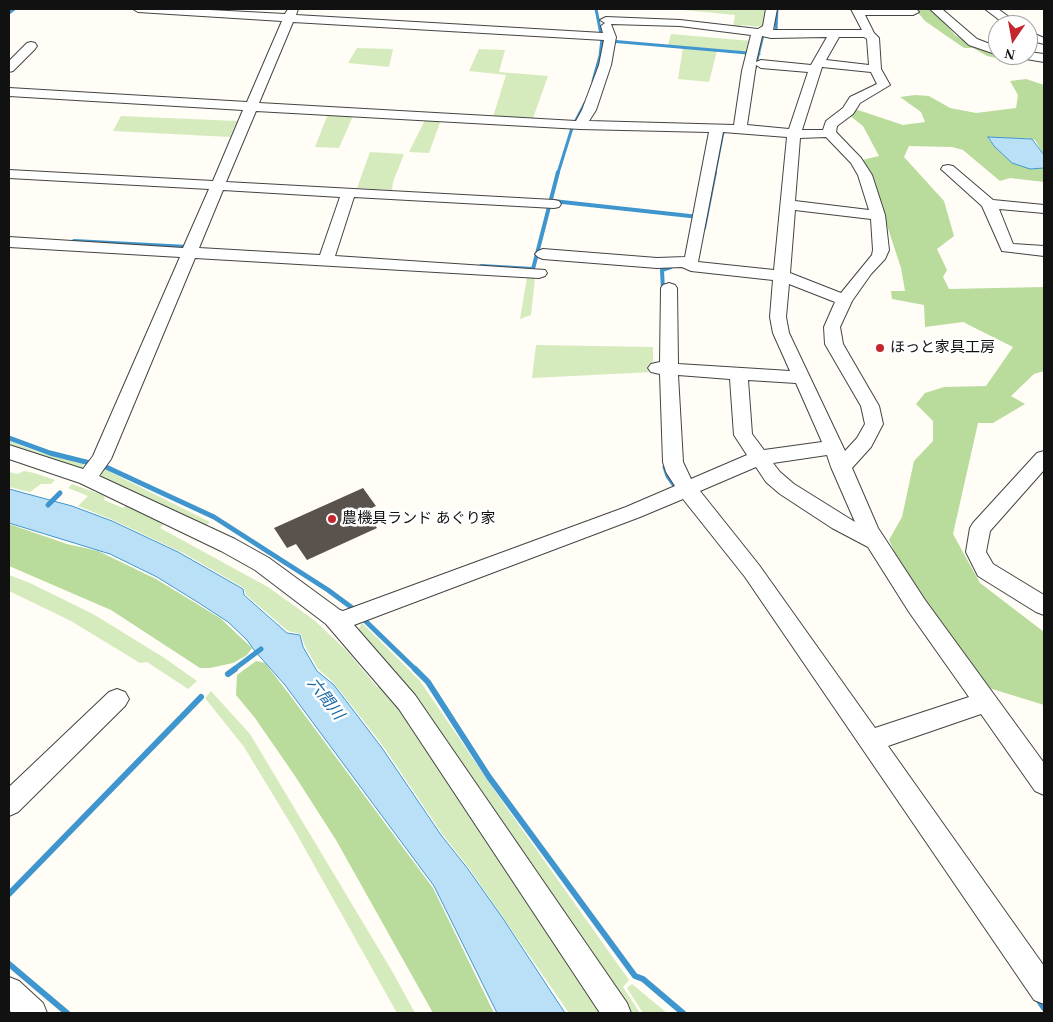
<!DOCTYPE html>
<meta charset="utf-8">
<style>
body{margin:0}
#map{position:relative;width:1053px;height:1022px;overflow:hidden;background:#fffdf5;font-family:"Times New Roman",serif}
canvas{display:block}
.frame{position:absolute;inset:0;border:10px solid #111;pointer-events:none}
.north{position:absolute;left:988px;top:15px;width:50px;height:50px;box-sizing:border-box;background:#fff;border:1px solid #a0a0a0;border-radius:50%;rotate:192deg;font-size:14px;font-weight:700;line-height:20px;text-align:center;color:#111}
.north::after{content:'';display:block;margin:auto;width:18px;height:22px;background:#c4262e;clip-path:polygon(50% 0,100% 100%,50% 72%,0 100%)}
</style>
<div id="map">
<canvas width="1053" height="1022"></canvas>
<div class="frame"></div>
<div class="north">N</div>
</div>
<script>
const c = document.querySelector('canvas').getContext('2d');
c.lineJoin = 'round';
function fillPath(path, color) { c.fillStyle = color; c.fill(path, 'evenodd'); }
const shape = rows => new Path2D(rows.map(r => 'M' + r).join(''));
function strokePath(path, color, width, dash) { c.strokeStyle = color; c.lineWidth = width; c.lineCap = dash ? 'butt' : 'round'; c.setLineDash(dash || []); c.stroke(path); }
function drawText(font, color, halo, rows, align = 'center') {
  c.font = font + ' "Times New Roman","Noto Sans JP",serif'; c.lineWidth = 5; c.setLineDash([]); c.textBaseline = 'middle'; c.strokeStyle = halo; c.fillStyle = color; for (const [text, x, y, turn = 0] of rows) {
    c.save(); c.translate(x, y); c.rotate((+turn || 0) * Math.PI / 180); c.textAlign = isNaN(turn) ? turn : align; if (halo) c.strokeText(text, 0, 0); c.fillText(text, 0, 0); c.restore();
  }
}
fillPath(shape([
 [673,9,766,9,763,27,741,25,740,28,733,27,735,15],
 [671,34,751,41,749,52,668,45],
 [357,48,393,49,389,67,348,63],
 [683,48,717,51,709,82,678,79],
 [479,49,505,50,499,72,548,76,533,118,493,117,506,75,469,71],
 [328,114,353,116,339,148,315,147],
 [121,116,237,121,230,137,113,131],
 [425,120,441,120,429,153,409,152],
 [370,152,404,154,393,182,392,190,357,188],
 [527,277,535,278,531,315,520,319],
 [536,345,653,347,653,372,532,378],
 [9,441,38,452,84,464,82,467,88,470,33,456,9,448],
 [103,468,120,477,210,522,204,528,100,478],
 [24,471,34,473,55,480,51,484,41,484,30,492,9,487,9,472,17,474],
 [72,484,105,496,104,500,123,508,127,505,165,523,160,528,268,587,314,620,347,651,377,687,384,683,607,1013,569,1013,469,868,443,835,381,743,333,682,318,669,305,646,301,634,288,631,246,595,244,588,185,554,113,520,78,506,88,496,68,488],
 [9,575,30,583,93,614,163,657,197,681,188,689,147,662,140,663,71,621,9,591],
 [362,623,420,681,504,804,629,980,623,987,640,1013,624,1013,569,923,357,632],
 [211,691,250,734,392,971,415,1013,397,1013,295,831,244,747,205,698],
 [632,984,667,1013,643,1013,627,988]
]), '#d5ebbd');
fillPath(shape([
 [915,9,932,9,955,35,972,45,998,55,1025,59,1010,61,987,56,973,48,964,48,925,21],
 [1026,79,1044,85,1044,155,1035,140,1027,138,988,138,994,146,1012,163,1030,169,1044,168,1044,182,1010,178,1000,181,963,150,952,147,909,146,904,157,944,201,954,236,937,249,947,270,943,277,949,289,1044,287,1044,371,1034,374,1011,396,1025,404,993,423,978,423,953,534,980,583,1044,632,1044,705,989,688,905,575,889,540,902,517,914,461,933,441,933,421,916,404,925,393,944,387,986,386,1013,347,963,322,925,327,924,305,892,299,891,291,905,291,901,268,869,171,862,160,879,156,863,126,849,115,855,109,903,125,925,122,921,112,900,97,915,95,929,96,950,108,976,113,1016,108,1018,95,1010,81],
 [9,524,67,544,98,551,156,579,220,618,252,648,247,655,233,663,210,668,200,668,111,610,9,566],
 [256,661,265,663,289,694,433,888,494,1013,433,1013,336,840,295,776,255,718,236,695,237,675]
]), '#b9dc9c');
const water = shape([
 [988,137,1032,139,1044,155,1044,168,1030,169,1012,163,994,146,988,137],
 [9,489,72,506,112,521,178,552,243,589,244,595,287,633,300,635,303,647,317,671,334,685,382,748,441,835,468,869,504,920,565,1013,497,1013,434,886,285,685,254,650,247,640,228,622,199,603,157,577,110,554,9,523,9,489]
]);
fillPath(water, '#b9e0f7');
strokePath(water, '#3f96cf', 1);
strokePath(shape([
 [9,13,14,9],
 [610,41,759,54],
 [755,68,763,35,776,30,777,9],
 [593,81,600,56,602,39,596,9],
 [558,173,572,128,585,103],
 [715,173,723,132,727,131]
]), '#3f96cf', 3);
strokePath(shape([
 [553,201,699,217],
 [704,228,715,172],
 [74,241,188,247],
 [481,266,533,269,558,172],
 [663,291,662,270,671,267]
]), '#3f96cf', 4);
strokePath(shape([
 [9,438,50,453,106,467,214,517,328,590,351,607,416,670],
 [665,467,668,476,678,490],
 [48,505,60,493],
 [233,670,261,649]
]), '#3f96cf', 5);
strokePath(shape([
 [415,669,428,682,489,777,635,976,643,979,683,1013],
 [228,674,235,669],
 [9,894,201,697],
 [9,964,67,1013],
 [1038,999,1044,1008]
]), '#3f96cf', 6);
fillPath(shape([
 [363,488,376,506,365,511,377,528,307,560,296,544,287,548,274,528]
]), '#5a524d');
const minor = shape([
 [133,9,191,9,285,14,288,9,298,9,296,15,603,33,601,26,605,23,600,20,606,17,680,20,758,29,763,26,766,9,777,9,773,30,862,30,851,9,917,10,919,12,913,15,865,15,874,33,879,38,881,69,890,85,860,103,853,114,837,126,836,132,861,158,872,175,885,215,889,250,885,259,871,274,852,301,840,327,843,344,879,406,883,424,871,447,852,468,878,528,925,600,1044,763,1044,795,1035,791,981,714,888,746,1044,966,1044,1004,1034,1000,745,577,683,499,640,517,354,625,415,695,627,1003,631,1013,600,1013,399,709,326,624,255,570,221,551,80,483,9,459,9,445,83,469,93,456,180,257,9,247,9,237,183,248,209,189,9,178,9,170,213,181,243,110,9,96,9,88,247,102,282,21,138,12,133,9],
 [293,22,604,40,599,65,582,110,576,121,259,103,293,22],
 [611,24,680,26,751,35,742,71,734,125,589,121,596,110,611,65,616,37,611,24],
 [762,36,771,38,827,37,811,65,761,60,756,62,762,36],
 [839,37,864,37,867,39,869,65,826,60,839,37],
 [756,65,761,68,808,72,789,129,747,125,756,65],
 [822,67,871,72,877,84,850,97,843,108,826,121,823,130,802,130,822,67],
 [256,111,580,129,709,132,685,257,657,258,543,249,538,251,535,254,538,257,543,259,657,268,682,267,691,271,773,280,770,317,773,333,790,371,678,364,677,288,675,285,669,283,663,285,661,288,660,362,651,364,648,368,651,372,660,374,663,462,666,472,675,486,626,507,343,611,340,610,269,558,235,539,99,476,111,459,195,258,539,278,545,276,547,273,545,270,335,256,354,197,554,208,559,207,561,204,559,201,554,200,226,182,256,111],
 [723,132,787,137,774,270,698,262,723,132],
 [826,137,851,163,858,175,869,210,795,201,800,138,826,137],
 [223,190,340,197,320,255,199,248,223,190],
 [795,210,871,219,873,250,872,255,841,293,790,273,795,210],
 [789,284,835,302,824,327,825,344,861,406,865,424,857,438,845,451,789,333,786,317,789,284],
 [678,375,730,379,734,435,747,455,691,479,683,462,678,375],
 [748,380,796,383,822,442,764,450,752,434,748,380],
 [827,455,831,467,855,522,794,484,780,472,773,463,827,455],
 [756,467,766,482,780,494,832,528,868,547,909,612,969,697,875,728,759,565,700,491,756,467],
 [930,9,942,9,977,39,998,47,998,55,969,45,930,9],
 [985,9,998,9,1020,25,1006,25,985,9],
 [1028,31,1044,38,1044,44,1028,40,1028,31],
 [31,42,35,43,37,46,35,49,13,71,9,72,9,61,27,43,31,42],
 [1028,52,1044,54,1044,62,1020,58,1018,55,1028,55,1028,52],
 [948,165,953,166,993,200,1044,205,1044,213,999,209,1013,244,1044,246,1044,256,1002,251,982,206,941,169,943,166,948,165],
 [1044,451,1044,470,990,531,986,552,993,564,1044,595,1044,615,1036,612,978,576,966,552,970,528,973,523,1037,453,1044,451],
 [117,689,125,692,129,699,125,706,18,812,9,816,9,787,109,692,117,689],
 [9,977,19,981,43,1003,47,1013,12,1013,9,1010,9,977]
]);
strokePath(minor, '#444', 2);
fillPath(minor, '#fff');
for (const [x, y, r, color] of [
 [880,348,5,"#c4262e"],
 [332,519,5,"#c4262e"]
]) { const dot = new Path2D(); dot.arc(x, y, r, 0, 2 * Math.PI); c.fillStyle = color; c.fill(dot); strokePath(dot, '#fff', 2); }
drawText('15px', '#111', '#fff', [
 ["ほっと家具工房",890,348],
 ["農機具ランド あぐり家",342,519]
], 'left');
drawText('italic 16px', '#1768a6', '#fff', [
 ["六間川",325,699,52]
]);
</script>
